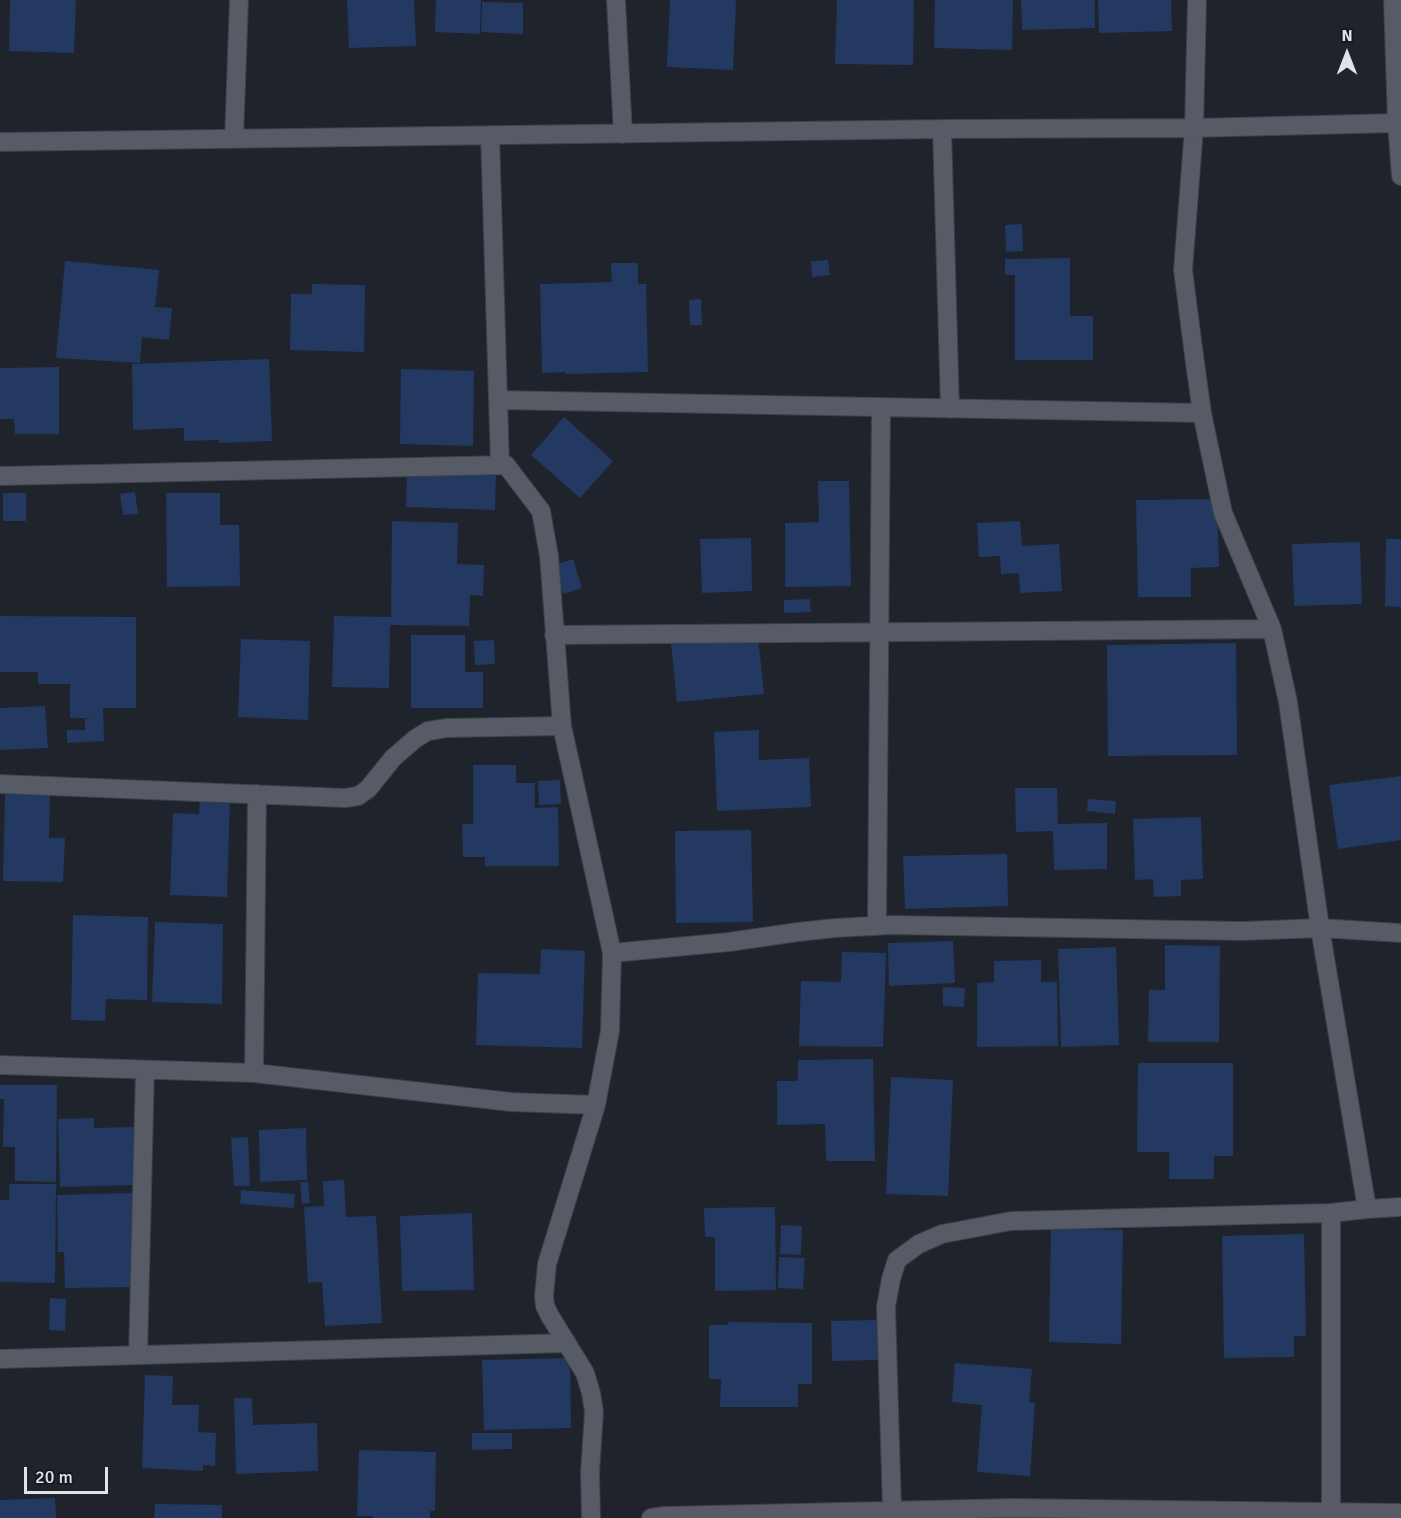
<!DOCTYPE html>
<style>
body{margin:0}
#map{position:relative;width:1401px;height:1518px;overflow:hidden;background:#1e232c;font-family:Signika,sans-serif}
canvas{display:block}
.north{position:absolute;left:1317px;top:24px;width:60px;height:60px;-webkit-text-stroke:4px #151a22;paint-order:stroke;rotate:0deg;font-size:16px;font-weight:700;line-height:24px;text-align:center;color:#e0e4e9}
.north::after{content:'';display:block;margin:auto;width:21px;height:27px;background:#e0e4e9;clip-path:polygon(50% 0,100% 100%,50% 72%,0 100%)}
.scale{position:absolute;left:24px;top:1467px;width:84px;height:27px;box-sizing:border-box;border:3px solid #e0e4e9;border-top:0;padding-left:8px;font-size:18px;line-height:21px;white-space:nowrap;color:#e0e4e9;-webkit-text-stroke:4px #151a22;paint-order:stroke}
</style>
<div id="map">
<canvas width="1401" height="1518"></canvas>
<div class="north">N</div>
<div class="scale">20 m</div>
</div>
<script>
const c = document.querySelector('canvas').getContext('2d');
c.lineJoin = 'round';
function fillPath(path, color) { c.fillStyle = color; c.fill(path, 'evenodd'); }
const shape = rows => new Path2D(rows.map(r => 'M' + r).join(''));
function strokePath(path, color, width, dash) { c.strokeStyle = color; c.lineWidth = width; c.lineCap = dash ? 'butt' : 'round'; c.setLineDash(dash || []); c.stroke(path); }
fillPath(shape([
 [10,0,76,0,74,53,9,51],
 [347,0,414,0,416,46,349,48],
 [436,0,481,0,480,34,435,32],
 [670,0,736,0,733,70,667,67],
 [837,0,914,0,913,65,835,64],
 [935,0,1013,0,1012,50,934,48],
 [1021,0,1095,0,1095,28,1022,30],
 [1098,0,1171,0,1172,31,1099,33],
 [482,2,523,3,523,34,481,32],
 [1022,224,1023,251,1006,252,1005,225],
 [1070,258,1070,316,1093,316,1093,360,1015,360,1015,275,1005,275,1005,259],
 [828,260,830,275,812,277,811,261],
 [65,261,159,270,155,307,172,308,169,340,142,337,140,363,56,358],
 [611,263,638,263,638,284,646,284,648,372,566,374,566,372,542,373,540,284,612,282],
 [312,284,365,285,364,352,290,350,291,294,312,294],
 [701,299,702,325,690,325,689,300],
 [269,359,272,441,219,443,219,440,184,441,184,428,133,430,132,364],
 [59,367,59,434,15,434,14,419,0,419,0,368],
 [401,369,474,371,473,446,400,444],
 [564,417,613,461,580,498,531,455],
 [407,468,496,470,495,510,406,507],
 [818,481,849,481,851,586,785,587,785,523,819,522],
 [135,492,138,514,123,515,120,494],
 [3,493,26,493,26,521,3,521],
 [166,493,220,493,220,525,239,525,240,586,167,587],
 [1217,499,1219,567,1191,568,1191,597,1138,597,1136,500],
 [392,521,458,523,457,564,484,565,483,596,470,595,469,626,390,625,389,688,332,687,334,616,391,617],
 [1020,521,1022,546,1059,544,1062,591,1020,593,1019,573,1001,574,1000,556,979,557,977,523],
 [751,538,752,591,702,593,700,539],
 [1386,539,1401,539,1401,607,1385,606],
 [1360,542,1362,604,1294,606,1292,544],
 [573,559,582,588,563,594,554,565],
 [810,599,811,612,784,613,784,600],
 [0,616,136,617,136,708,103,708,104,741,67,743,67,730,85,730,85,719,92,718,70,718,70,684,38,684,38,672,0,672],
 [411,635,465,635,465,672,483,672,483,708,411,708],
 [758,636,764,694,677,702,671,644],
 [241,639,310,641,308,720,238,717],
 [494,640,495,664,475,665,474,641],
 [1236,643,1237,755,1108,756,1107,645],
 [45,706,48,748,0,750,0,708],
 [759,730,759,760,809,758,811,807,717,811,714,732],
 [473,765,516,765,516,783,535,783,535,808,558,807,559,866,485,866,485,857,463,857,462,824,473,824],
 [1401,776,1401,840,1338,849,1329,785],
 [560,780,561,804,539,805,538,781],
 [1015,788,1057,788,1058,824,1107,823,1107,869,1054,870,1053,831,1016,832],
 [5,793,50,794,49,838,65,838,63,882,3,881],
 [200,796,230,797,227,897,170,895,173,813,199,814],
 [1088,799,1116,801,1115,814,1087,811],
 [1201,817,1203,879,1181,880,1181,896,1154,897,1153,879,1135,880,1133,819],
 [751,830,753,922,676,923,675,831],
 [1007,854,1008,906,905,909,903,856],
 [73,915,148,917,147,1000,106,999,105,1021,71,1020],
 [155,922,223,924,222,1004,152,1002],
 [953,941,955,983,889,986,888,943],
 [1165,945,1220,946,1219,1042,1148,1042,1149,990,1165,990],
 [1116,947,1119,1045,1061,1047,1058,949],
 [541,949,585,951,582,1048,476,1045,478,973,540,974],
 [842,952,886,953,883,1047,799,1046,801,981,841,982],
 [1041,960,1041,982,1057,982,1058,1046,977,1047,977,983,994,982,994,961],
 [943,987,965,988,964,1007,943,1006],
 [873,1059,875,1161,826,1161,825,1124,777,1125,777,1081,798,1081,798,1060],
 [1138,1063,1233,1063,1233,1156,1214,1156,1214,1179,1169,1179,1169,1152,1137,1152],
 [891,1077,953,1080,948,1196,886,1194],
 [0,1085,57,1085,56,1182,15,1181,15,1147,3,1147,4,1099,0,1099],
 [94,1118,94,1128,135,1127,136,1185,60,1187,58,1119],
 [306,1128,307,1180,260,1182,259,1130],
 [248,1137,250,1186,234,1186,231,1138],
 [344,1180,346,1217,376,1216,382,1323,325,1326,322,1282,308,1283,304,1207,324,1206,323,1181],
 [300,1182,308,1182,310,1203,302,1204],
 [9,1184,56,1184,55,1283,0,1282,0,1200,9,1200],
 [241,1190,295,1194,294,1208,240,1204],
 [132,1193,133,1287,65,1288,64,1252,58,1252,57,1195],
 [775,1207,776,1290,715,1291,715,1237,705,1237,704,1208],
 [472,1213,474,1290,402,1291,400,1216],
 [781,1225,802,1226,801,1255,780,1254],
 [1051,1228,1123,1230,1121,1344,1049,1342],
 [1304,1234,1306,1336,1294,1336,1294,1357,1224,1358,1222,1236],
 [779,1257,805,1258,803,1289,778,1288],
 [50,1298,66,1299,65,1331,49,1330],
 [879,1320,880,1360,832,1361,831,1321],
 [728,1322,812,1323,812,1384,798,1384,798,1407,720,1407,721,1379,709,1379,709,1325,728,1325],
 [570,1358,571,1428,484,1430,482,1360],
 [955,1363,1032,1369,1029,1402,1035,1403,1030,1476,977,1472,982,1405,952,1402],
 [145,1375,173,1376,172,1405,199,1405,198,1432,216,1433,215,1466,203,1465,203,1471,142,1468],
 [234,1398,252,1398,253,1425,317,1423,318,1471,236,1474],
 [472,1433,512,1433,512,1449,472,1450],
 [359,1450,436,1452,435,1511,430,1511,430,1518,373,1518,373,1516,357,1516],
 [55,1498,56,1518,0,1518,0,1500],
 [155,1504,222,1505,222,1518,154,1518]
]), '#233962');
const minor = shape([
 [616,0,623,134],
 [1197,0,1194,128,1183,270,1195,363,1202,413,1223,513,1272,629,1288,702,1320,928,1367,1209],
 [1393,0,1397,123,1401,176],
 [942,129,950,409],
 [490,135,500,465],
 [234,139,239,0],
 [0,142,942,129,1194,128,1397,123],
 [498,400,1202,413],
 [0,476,506,465,541,511,549,556,562,726,612,953,610,1031,596,1105,547,1264,544,1296,545,1306,550,1316,585,1373,591,1393,594,1412,590,1472,591,1518],
 [554,635,1272,629],
 [0,784,345,798,358,796,368,789,393,758,415,739,428,731,447,728,562,726],
 [877,926,881,407],
 [612,953,729,942,798,932,835,928,891,925,1243,931,1320,928,1401,933],
 [0,1065,254,1073,511,1102,596,1105],
 [254,1073,257,794],
 [138,1355,145,1070],
 [0,1359,567,1343],
 [892,1510,886,1307,891,1279,897,1260,919,1244,942,1234,1011,1221,1331,1213,1367,1209,1401,1207],
 [651,1518,665,1516,1013,1508,1401,1513],
 [1331,1518,1331,1213]
]);
strokePath(minor, '#3c4047', 20);
strokePath(minor, '#565b65', 18);
</script>
